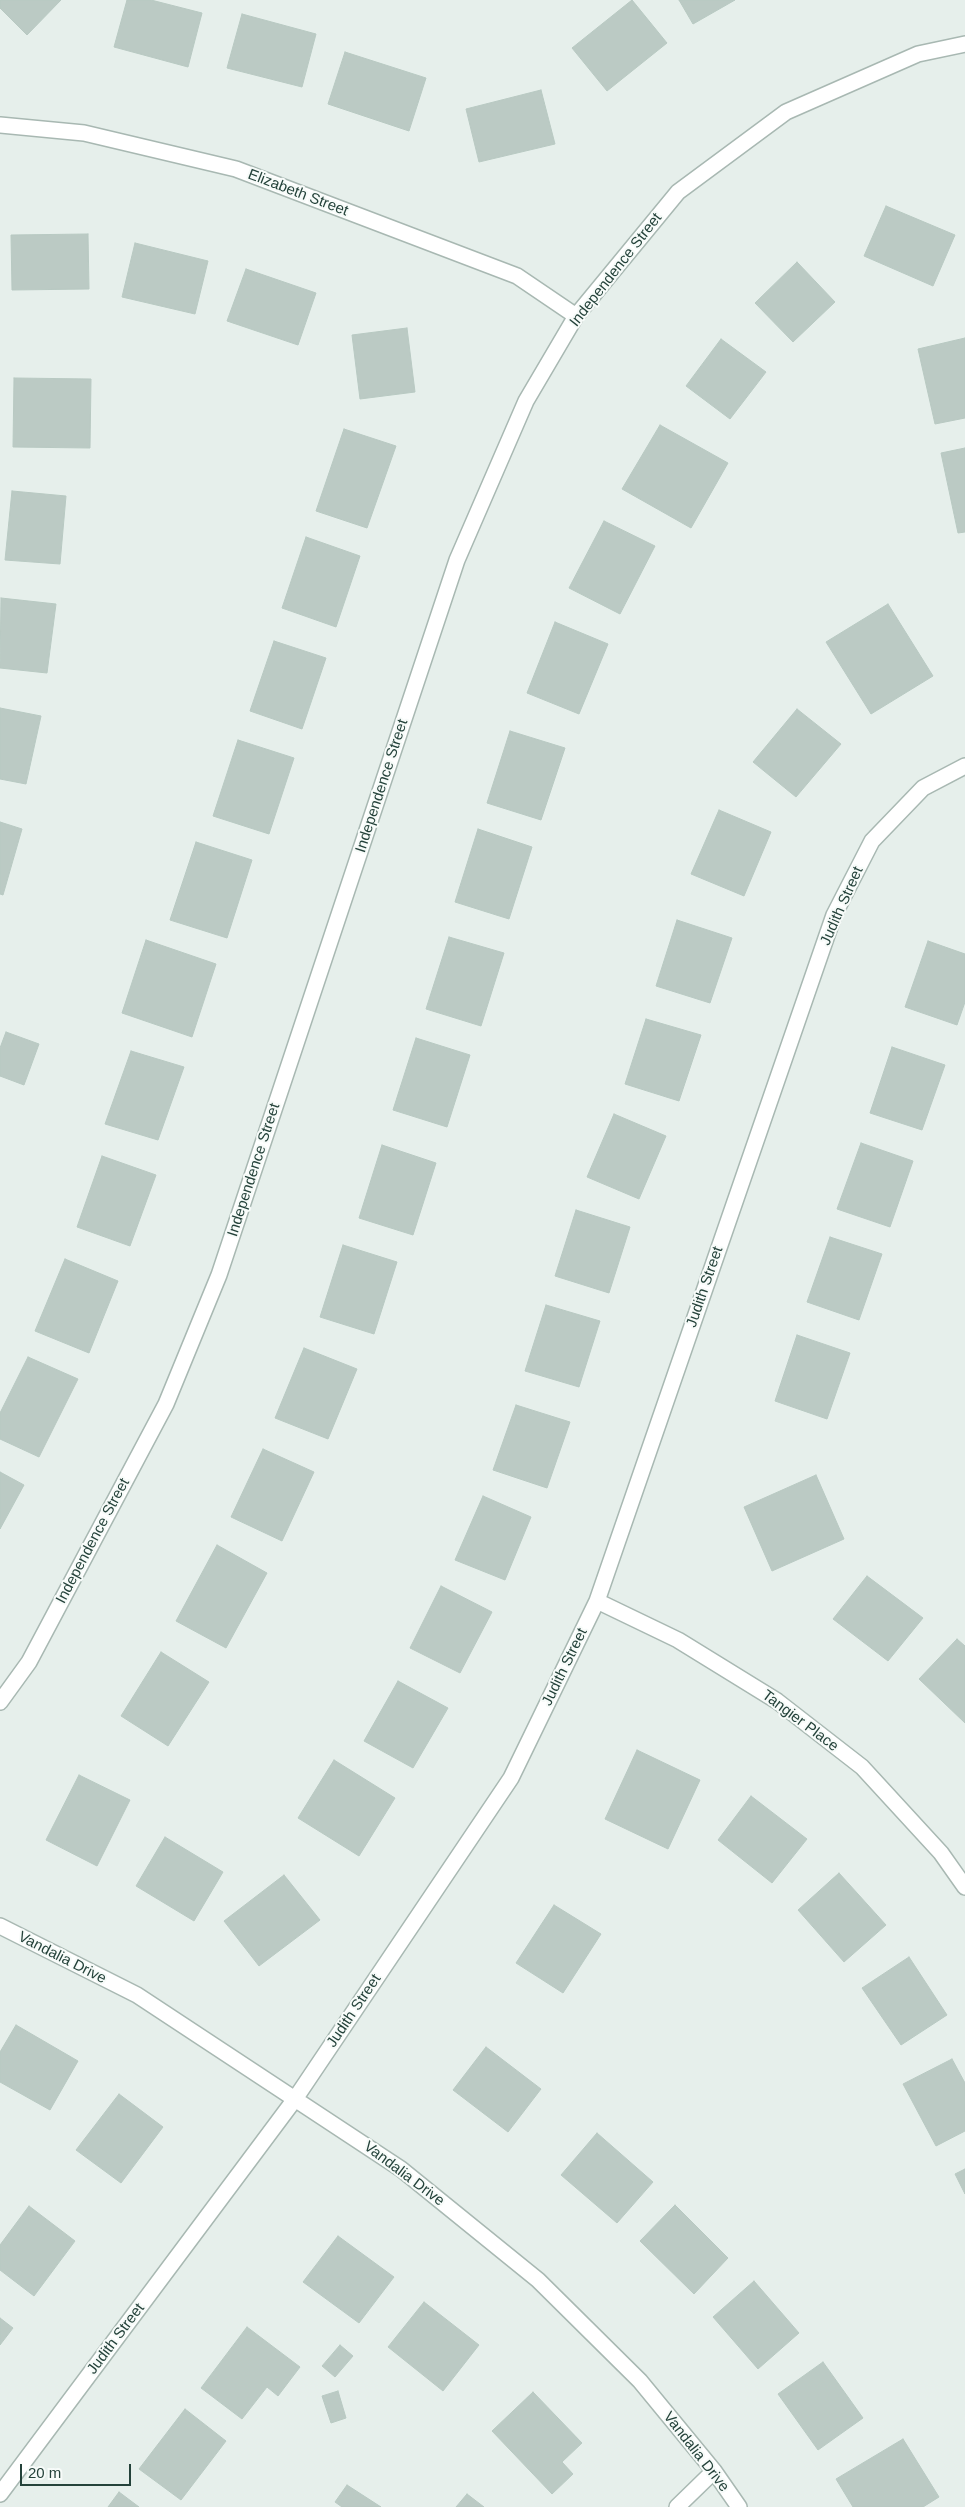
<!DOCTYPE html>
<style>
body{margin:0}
#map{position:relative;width:965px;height:2507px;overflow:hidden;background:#e6efeb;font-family:Helvetica,sans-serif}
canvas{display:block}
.scale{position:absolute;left:20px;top:2464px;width:111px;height:22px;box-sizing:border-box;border:2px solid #24423a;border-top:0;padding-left:6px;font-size:15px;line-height:18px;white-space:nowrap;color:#24423a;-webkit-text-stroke:4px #f7fbf9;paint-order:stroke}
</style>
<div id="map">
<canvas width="965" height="2507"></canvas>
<div class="scale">20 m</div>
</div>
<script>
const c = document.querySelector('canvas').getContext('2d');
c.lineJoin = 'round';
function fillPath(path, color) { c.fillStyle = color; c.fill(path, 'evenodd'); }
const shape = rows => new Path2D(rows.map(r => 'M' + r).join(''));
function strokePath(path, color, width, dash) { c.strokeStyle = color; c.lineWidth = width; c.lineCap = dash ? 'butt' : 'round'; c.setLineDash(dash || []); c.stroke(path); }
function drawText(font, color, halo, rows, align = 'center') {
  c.font = font + ' Helvetica,sans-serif'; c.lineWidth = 4; c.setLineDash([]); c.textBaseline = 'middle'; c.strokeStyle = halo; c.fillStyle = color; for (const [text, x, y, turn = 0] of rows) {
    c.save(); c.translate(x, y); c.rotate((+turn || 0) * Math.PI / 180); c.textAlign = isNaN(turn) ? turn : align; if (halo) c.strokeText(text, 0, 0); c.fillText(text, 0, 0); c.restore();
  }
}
const building = shape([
 [0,0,61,0,27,35,0,8,0,0],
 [127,0,151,0,202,13,188,67,114,47,127,0],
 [632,0,667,43,607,91,572,48,632,0],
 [679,0,735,0,693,24,679,0],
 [242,14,316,34,302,87,227,68,242,14],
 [345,52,426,78,409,131,328,104,345,52],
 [541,90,555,144,479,162,466,109,541,90],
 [886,206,955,235,933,286,864,256,886,206],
 [88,234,89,289,12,290,11,235,88,234],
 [135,243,208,261,195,314,122,297,135,243],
 [797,262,835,302,793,342,755,303,797,262],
 [246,269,316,293,298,345,227,321,246,269],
 [407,328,415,392,360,399,352,335,407,328],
 [965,338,965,418,935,424,918,349,965,338],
 [721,339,766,372,730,419,686,386,721,339],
 [14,378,91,379,90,448,13,447,14,378],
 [660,425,728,463,691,528,622,489,660,425],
 [344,429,396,446,367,528,316,511,344,429],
 [965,448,965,532,958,533,941,453,965,448],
 [12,491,66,496,60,564,5,560,12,491],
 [604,521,655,546,620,614,569,588,604,521],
 [306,537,360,556,336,627,282,608,306,537],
 [1,598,56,604,47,673,0,668,1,598],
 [888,604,933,676,871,714,826,642,888,604],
 [555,622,608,644,579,714,527,693,555,622],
 [274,641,326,658,302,729,250,711,274,641],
 [0,708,41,716,26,784,0,779,0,708],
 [797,709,841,744,796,797,753,762,797,709],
 [510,731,565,748,541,820,487,803,510,731],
 [238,740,294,758,269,834,213,816,238,740],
 [719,810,771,832,744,896,691,874,719,810],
 [0,822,22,829,3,895,0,894,0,822],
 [478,829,532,847,509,919,455,902,478,829],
 [196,842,252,860,227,938,170,920,196,842],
 [677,920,732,938,710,1003,656,986,677,920],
 [449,937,504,953,481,1026,426,1009,449,937],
 [146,940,216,964,192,1037,122,1013,146,940],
 [928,941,965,954,965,1002,957,1025,905,1007,928,941],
 [646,1019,701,1035,679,1101,625,1084,646,1019],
 [6,1032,39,1044,24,1085,0,1076,0,1048,6,1032],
 [416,1038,470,1055,447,1127,393,1110,416,1038],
 [892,1047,945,1065,922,1130,870,1113,892,1047],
 [131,1051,184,1067,158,1140,105,1124,131,1051],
 [614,1114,666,1136,639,1199,587,1177,614,1114],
 [861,1143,913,1161,890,1227,837,1209,861,1143],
 [382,1145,436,1163,413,1235,359,1218,382,1145],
 [102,1156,156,1175,130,1246,77,1227,102,1156],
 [576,1210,630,1227,609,1293,555,1276,576,1210],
 [830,1237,882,1254,859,1320,807,1302,830,1237],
 [343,1245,397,1262,374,1334,320,1317,343,1245],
 [65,1259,118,1281,89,1353,35,1331,65,1259],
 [546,1305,600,1321,579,1387,525,1371,546,1305],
 [797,1335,850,1353,827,1419,775,1401,797,1335],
 [304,1348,357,1369,328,1439,275,1418,304,1348],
 [28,1357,78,1379,39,1457,0,1439,0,1413,28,1357],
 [516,1405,570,1422,547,1488,493,1470,516,1405],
 [263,1449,314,1472,282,1541,231,1517,263,1449],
 [0,1472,24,1485,0,1529,0,1472],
 [816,1475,844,1539,772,1571,744,1507,816,1475],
 [483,1496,531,1517,505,1580,455,1560,483,1496],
 [217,1545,267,1573,226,1648,176,1621,217,1545],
 [867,1576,923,1618,888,1661,833,1619,867,1576],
 [441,1586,492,1612,460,1673,410,1648,441,1586],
 [957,1639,965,1646,965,1723,919,1679,957,1639],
 [161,1652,209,1682,168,1746,121,1716,161,1652],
 [398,1681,448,1708,413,1768,364,1741,398,1681],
 [637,1750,700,1780,668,1849,605,1819,637,1750],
 [334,1760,395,1798,359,1856,298,1818,334,1760],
 [79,1775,130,1800,97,1866,46,1840,79,1775],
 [751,1796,807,1839,772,1883,718,1840,751,1796],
 [165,1837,223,1872,194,1921,136,1886,165,1837],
 [839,1873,886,1925,844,1962,798,1910,839,1873],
 [284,1875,320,1920,259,1966,224,1921,284,1875],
 [554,1905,601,1934,563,1993,516,1963,554,1905],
 [909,1957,947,2015,901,2045,862,1988,909,1957],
 [16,2025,78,2061,50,2110,0,2082,0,2052,16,2025],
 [486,2047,541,2089,508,2132,453,2090,486,2047],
 [952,2059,965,2083,965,2131,936,2146,903,2084,952,2059],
 [119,2094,163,2127,121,2183,76,2150,119,2094],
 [597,2133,653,2182,617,2223,561,2175,597,2133],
 [965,2169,965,2194,955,2174,965,2169],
 [675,2205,728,2258,694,2294,640,2241,675,2205],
 [29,2206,75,2241,34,2296,0,2270,0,2245,29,2206],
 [338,2236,394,2277,359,2323,303,2282,338,2236],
 [754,2281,799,2333,758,2369,713,2317,754,2281],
 [424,2302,479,2345,443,2391,388,2347,424,2302],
 [0,2318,13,2328,0,2345,0,2318],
 [247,2327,300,2367,278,2396,267,2387,242,2419,201,2388,247,2327],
 [340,2345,353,2356,335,2377,322,2366,340,2345],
 [823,2362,863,2418,818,2450,778,2394,823,2362],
 [338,2391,346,2418,331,2423,322,2396,338,2391],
 [533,2392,582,2443,562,2462,573,2474,552,2494,492,2431,533,2392],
 [185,2409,226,2441,181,2500,139,2469,185,2409],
 [903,2439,939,2497,923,2507,853,2507,836,2479,903,2439],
 [347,2485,381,2507,342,2507,335,2502,347,2485],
 [119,2492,139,2507,108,2507,119,2492],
 [467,2494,484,2507,456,2507,467,2494]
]);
fillPath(building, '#bbcac4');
strokePath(building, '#b8c9c2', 1);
const minor = shape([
 [0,125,84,133,236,169,517,276,576,316],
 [597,1601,678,1640,777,1701,862,1767,941,1853,965,1887],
 [0,1702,29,1662,166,1404,219,1275,457,560,526,401,576,316,678,192,786,112,918,54,965,44],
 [0,1926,137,1995,401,2169,538,2280,640,2381,714,2471,739,2507],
 [0,2494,295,2099,511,1778,597,1601,834,915,872,841,923,788,965,766],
 [677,2507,714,2471]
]);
strokePath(minor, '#a8b8b2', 18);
strokePath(minor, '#fff', 15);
drawText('15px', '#24423a', '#f7fbf9', [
 ["Elizabeth Street",298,193,21],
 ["Independence Street",616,270,-52],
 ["Independence Street",382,786,-72],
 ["Judith Street",842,906,-66],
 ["Independence Street",254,1170,-72],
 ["Judith Street",705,1287,-71],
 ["Independence Street",93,1541,-62],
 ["Judith Street",565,1667,-64],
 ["Tangier Place",800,1721,37],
 ["Vandalia Drive",62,1958,27],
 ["Judith Street",354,2011,-56],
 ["Vandalia Drive",404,2174,37],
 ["Judith Street",116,2339,-53],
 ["Vandalia Drive",696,2452,52]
]);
</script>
